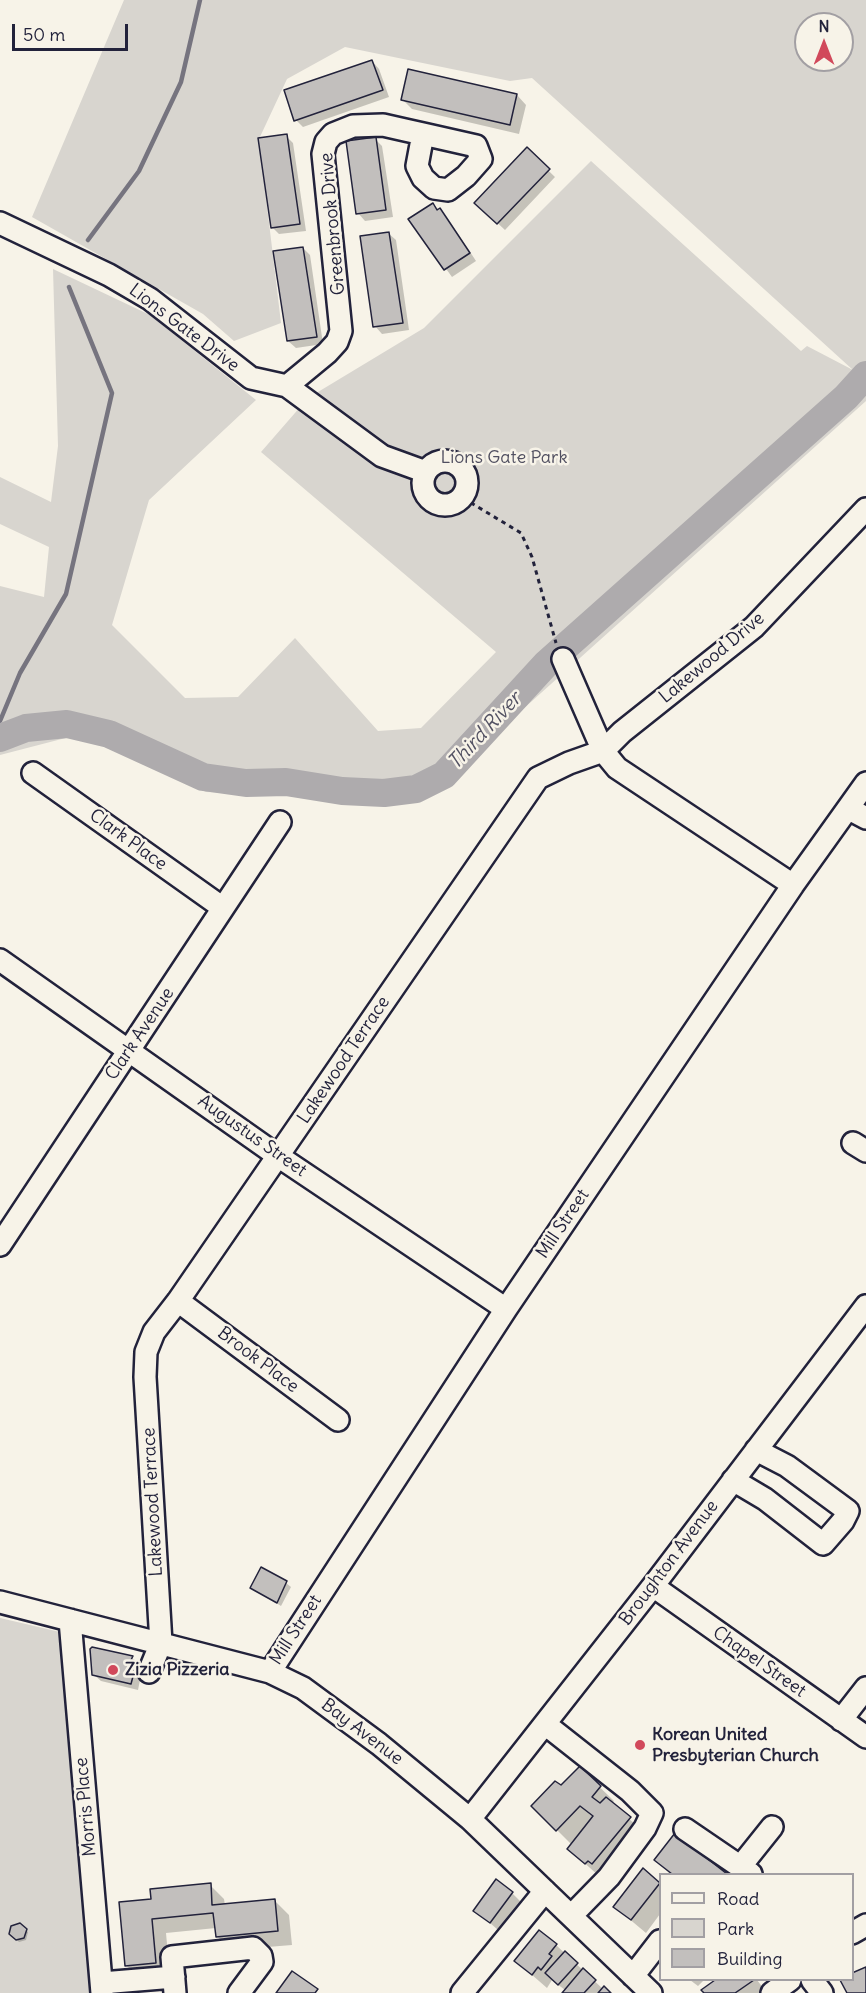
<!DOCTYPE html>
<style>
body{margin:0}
#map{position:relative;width:866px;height:1993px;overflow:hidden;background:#f7f3e8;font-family:Delius,sans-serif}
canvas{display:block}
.legend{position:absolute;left:659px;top:1873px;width:195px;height:108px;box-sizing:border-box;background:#f7f3e8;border:2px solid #a29fa3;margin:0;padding:8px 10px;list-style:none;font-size:18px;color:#22223b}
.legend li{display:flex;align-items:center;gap:12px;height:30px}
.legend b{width:30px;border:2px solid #a29fa3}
.north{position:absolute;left:794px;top:12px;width:60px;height:60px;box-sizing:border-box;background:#f7f3e8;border:2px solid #a29fa3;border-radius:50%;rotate:0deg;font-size:16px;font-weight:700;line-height:24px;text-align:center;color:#22223b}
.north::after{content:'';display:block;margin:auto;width:21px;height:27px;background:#d1495b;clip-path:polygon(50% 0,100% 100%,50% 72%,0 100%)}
.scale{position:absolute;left:12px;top:24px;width:116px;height:27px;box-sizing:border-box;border:3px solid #22223b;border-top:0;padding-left:8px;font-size:18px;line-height:21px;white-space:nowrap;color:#22223b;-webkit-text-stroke:4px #f7f3e8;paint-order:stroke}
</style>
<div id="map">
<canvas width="866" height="1993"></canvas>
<ul class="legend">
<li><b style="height:8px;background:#f7f3e8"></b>Road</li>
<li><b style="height:16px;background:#d8d5cf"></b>Park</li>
<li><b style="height:16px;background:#c2bfbd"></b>Building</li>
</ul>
<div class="north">N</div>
<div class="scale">50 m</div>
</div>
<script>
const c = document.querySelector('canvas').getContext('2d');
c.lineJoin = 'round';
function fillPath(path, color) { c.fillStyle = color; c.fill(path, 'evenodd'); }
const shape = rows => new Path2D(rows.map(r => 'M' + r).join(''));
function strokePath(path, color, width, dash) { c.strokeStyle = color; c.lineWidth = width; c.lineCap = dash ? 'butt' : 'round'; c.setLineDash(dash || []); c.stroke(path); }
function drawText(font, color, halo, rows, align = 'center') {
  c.font = font + ' Delius,sans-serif'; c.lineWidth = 5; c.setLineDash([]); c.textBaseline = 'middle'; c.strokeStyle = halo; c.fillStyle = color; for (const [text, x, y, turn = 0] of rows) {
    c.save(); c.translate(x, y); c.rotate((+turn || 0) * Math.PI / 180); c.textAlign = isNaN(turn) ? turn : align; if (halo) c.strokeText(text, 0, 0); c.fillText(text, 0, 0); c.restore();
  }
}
fillPath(shape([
 [124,0,866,0,866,401,423,799,206,792,81,734,0,755,0,586,44,597,49,547,0,524,0,477,51,502,58,446,53,269,150,315,256,400,149,500,112,625,185,698,238,697,295,638,378,731,421,728,496,652,261,452,308,398,424,328,591,161,801,351,807,346,853,370,532,78,510,81,345,47,287,79,259,139,281,323,234,341,203,314,32,217],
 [806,24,842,24,842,60,806,60],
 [0,1618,60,1632,94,1993,0,1993]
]), '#d8d5cf');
fillPath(shape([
 [372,61,379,69,389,97,303,127,296,120],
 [517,95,526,105,519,134,412,109,403,100],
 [286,136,293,143,306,231,279,234,272,227],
 [375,139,382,146,393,217,365,221,358,213],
 [527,150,555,177,505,230,476,203],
 [433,204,447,217,476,261,452,277,410,219],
 [388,233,396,240,409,330,382,334,375,326],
 [303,248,310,255,323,344,296,348,288,341],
 [286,1583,291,1587,281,1606,252,1588],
 [132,1658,142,1670,138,1690,101,1681,93,1674],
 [580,1768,614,1801,612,1804,644,1832,600,1877,569,1849,572,1845,533,1806,561,1787],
 [675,1835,725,1874,670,1874,656,1860],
 [644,1870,660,1883,660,1914,646,1933,615,1907],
 [210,1885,224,1899,225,1905,275,1901,289,1915,292,1945,231,1950,217,1936,216,1928,166,1933,170,1977,140,1979,126,1965,152,1901],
 [512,1893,526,1907,505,1936,475,1910],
 [20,1924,28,1932,26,1940,19,1942,11,1934],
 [556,1945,603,1989,609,1993,564,1993,565,1990,552,1980,547,1988,516,1961],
 [690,1980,704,1980,698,1986],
 [718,1980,757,1980,767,1993,705,1993,703,1990]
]), '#0003');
strokePath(shape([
 [88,240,139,171,181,82,200,0],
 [0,721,20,673,66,594,112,393,69,287]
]), '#76747f', 4.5);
strokePath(shape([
 [0,738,26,728,67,724,109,734,203,777,246,783,286,782,342,791,384,793,416,789,444,775,546,664,846,397,866,375]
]), '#aeabad', 28);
const building = shape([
 [372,60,383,90,294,121,284,90,372,60],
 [408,69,517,94,510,125,401,100,408,69],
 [287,134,300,224,271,228,258,138,287,134],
 [376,137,386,210,356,214,346,141,376,137],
 [527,147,550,169,497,224,474,203,527,147],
 [433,203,437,210,440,208,470,253,444,270,408,219,433,203],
 [389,232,403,323,373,327,360,236,389,232],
 [303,247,317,337,287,341,273,251,303,247],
 [261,1567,287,1581,277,1603,250,1588,261,1567],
 [92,1647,133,1656,131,1660,136,1661,136,1665,131,1684,92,1675,90,1649,92,1647],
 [580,1766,601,1786,592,1797,600,1803,606,1797,631,1817,592,1864,588,1861,585,1864,567,1849,593,1816,580,1806,556,1831,531,1806,555,1781,561,1785,580,1766],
 [675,1833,727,1874,672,1874,654,1860,675,1833],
 [643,1868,660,1883,631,1920,613,1907,643,1868],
 [496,1879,513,1892,490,1923,473,1911,496,1879],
 [211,1883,212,1905,275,1899,278,1931,216,1937,213,1913,152,1919,156,1963,125,1966,119,1902,151,1899,150,1889,211,1883],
 [20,1923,27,1929,24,1938,16,1940,9,1934,11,1926,20,1923],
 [539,1930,557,1944,549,1954,552,1956,541,1970,538,1967,532,1975,514,1961,539,1930],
 [565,1951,578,1963,558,1985,545,1973,565,1951],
 [866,1967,866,1993,847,1993,840,1980,852,1980,852,1973,866,1967],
 [583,1968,596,1980,584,1993,562,1993,583,1968],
 [292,1971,318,1989,315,1993,276,1993,292,1971],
 [715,1980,754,1980,735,1993,704,1993,701,1990,715,1980],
 [604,1986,611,1993,598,1993,604,1986]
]);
fillPath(building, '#c2bfbd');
strokePath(building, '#22223b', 1.5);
const minor = shape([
 [0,223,109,275,150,299,251,378,287,386,382,456,426,472],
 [287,386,327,353,337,342,341,331,323,154,326,142,333,134,353,126,383,125,405,130,423,134,476,146,481,159,466,176,448,190,434,188,423,178,417,166,423,134],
 '423 483a22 22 0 1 1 44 0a22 22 0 1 1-44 0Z',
 [563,659,603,751,622,732,754,627,866,509],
 [33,773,223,908],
 [849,809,866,818],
 [0,960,278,1156,506,1309],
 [853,1143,866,1151],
 [0,1245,280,822],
 [178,1301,338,1420],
 [733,1480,765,1499,823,1544,843,1521,848,1511,787,1466,756,1450],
 [653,1586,866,1737],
 [0,1602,270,1672,303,1688,379,1744,470,1819,651,1993],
 [70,1620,102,1993],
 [149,1672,161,1643,145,1377,146,1352,154,1332,178,1301,538,778,569,763,603,751,617,768,793,885],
 [270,1672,506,1309,793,885,866,783],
 [841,1720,866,1688],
 [545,1724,630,1791,652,1813,645,1828,609,1877,571,1916],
 [470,1819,653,1586,866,1306],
 [685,1829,751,1874],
 [740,1867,772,1827],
 [852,1933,866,1925],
 [633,1976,660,1941],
 [812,1980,822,1993],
 [102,1983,174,1977],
 [175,1993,172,1957,253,1948,261,1956,262,1962,239,1993],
 [462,1993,545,1891],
 [772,1993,790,1980]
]);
strokePath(minor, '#22223b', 26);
strokePath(shape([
 [463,498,521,533,532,557,556,643]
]), '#22223b', 3, [4.5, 4.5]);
strokePath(minor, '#f7f3e8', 21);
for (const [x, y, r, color] of [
 [113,1670,6,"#d1495b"],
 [640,1745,6,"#d1495b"]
]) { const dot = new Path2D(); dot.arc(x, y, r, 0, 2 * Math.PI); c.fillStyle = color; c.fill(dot); strokePath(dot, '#f7f3e8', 2); }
drawText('18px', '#22223b', '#f7f3e8', [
 ["Greenbrook Drive",333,224,-95],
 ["Lions Gate Drive",184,328,37],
 ["Lakewood Drive",712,658,-40],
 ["Clark Place",128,840,36],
 ["Clark Avenue",140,1034,-56],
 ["Lakewood Terrace",344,1060,-56],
 ["Augustus Street",252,1136,35],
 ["Mill Street",563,1224,-56],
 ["Brook Place",258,1360,37],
 ["Lakewood Terrace",153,1502,-93],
 ["Broughton Avenue",669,1563,-53],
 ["Mill Street",296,1630,-57],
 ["Chapel Street",759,1662,35],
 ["Bay Avenue",362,1732,37],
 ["Morris Place",86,1807,-95]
]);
drawText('18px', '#504f60', '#f7f3e8', [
 ["Lions Gate Park",504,458]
]);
drawText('bold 18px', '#22223b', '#f7f3e8', [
 ["Zizia Pizzeria",125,1670],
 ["Korean United",652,1735],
 ["Presbyterian Church",652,1756]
], 'left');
drawText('italic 20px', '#535263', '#f7f3e8', [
 ["Third River",485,731,-47]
]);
</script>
